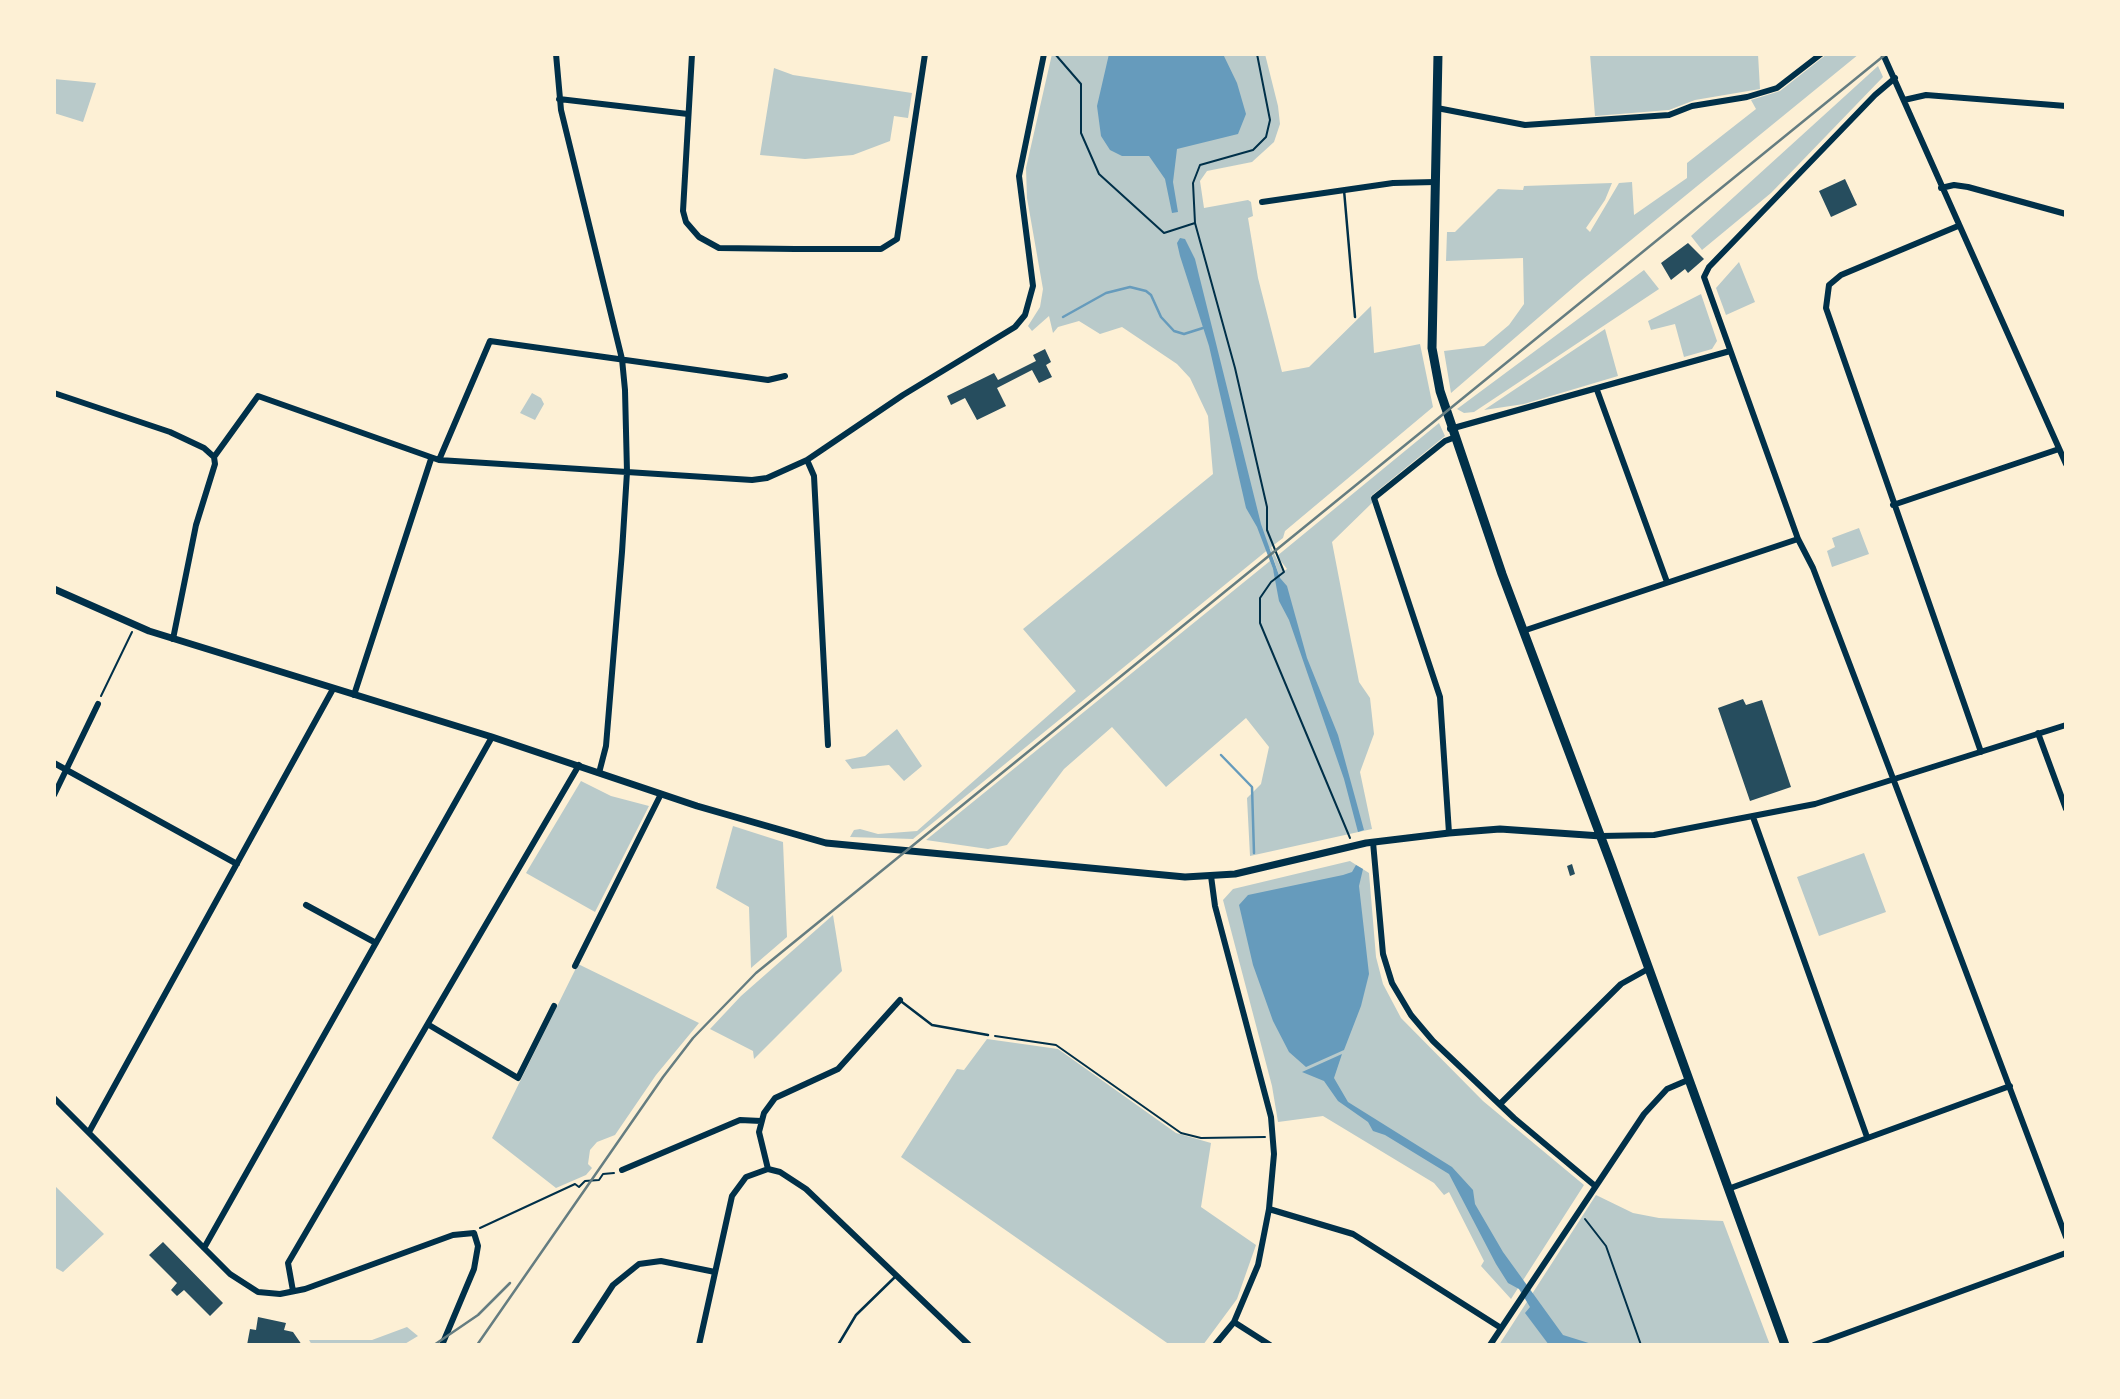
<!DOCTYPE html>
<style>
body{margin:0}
#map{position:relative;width:2120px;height:1399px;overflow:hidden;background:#fdf0d5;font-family:Bitter,serif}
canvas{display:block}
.frame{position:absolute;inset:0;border:56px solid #fdf0d5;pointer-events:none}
</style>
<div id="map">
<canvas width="2120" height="1399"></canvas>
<div class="frame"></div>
</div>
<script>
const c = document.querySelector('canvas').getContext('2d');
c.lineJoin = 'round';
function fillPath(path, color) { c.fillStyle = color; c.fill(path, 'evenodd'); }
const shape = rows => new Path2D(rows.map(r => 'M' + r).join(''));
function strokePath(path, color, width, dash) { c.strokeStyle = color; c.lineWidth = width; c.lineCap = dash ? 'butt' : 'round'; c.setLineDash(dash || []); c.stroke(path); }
fillPath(shape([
 [1052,54,1265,54,1278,106,1280,124,1274,142,1252,162,1207,171,1200,181,1204,208,1248,200,1251,202,1253,216,1248,218,1258,278,1282,372,1309,367,1371,306,1374,353,1420,344,1433,407,1285,531,1283,538,1271,547,1283,572,1287,569,1277,556,1439,423,1445,436,1371,496,1373,502,1332,542,1359,682,1370,698,1374,734,1360,772,1372,829,1250,856,1247,798,1261,784,1269,747,1246,718,1166,787,1112,727,1064,769,1007,845,988,849,926,840,1270,561,1276,577,1279,575,1270,548,913,839,850,837,854,830,860,829,878,834,917,831,1076,691,1023,629,1213,474,1208,416,1190,378,1177,364,1122,327,1100,334,1079,321,1058,327,1053,333,1049,316,1032,331,1028,326,1040,307,1043,289,1027,198,1026,168],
 [1590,54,1758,54,1760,89,1695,100,1669,110,1595,116],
 [1827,54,1859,54,1582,280,1451,393,1444,351,1484,346,1509,325,1524,304,1523,258,1446,261,1447,232,1455,232,1498,189,1523,190,1524,186,1612,183,1605,200,1586,228,1590,232,1619,183,1632,182,1634,215,1687,178,1687,163,1756,109,1751,100,1780,91],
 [1878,66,1883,77,1771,193,1702,250,1691,236],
 [774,68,793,75,912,93,908,118,894,116,890,141,853,155,805,159,760,155],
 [54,79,96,83,83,122,54,113],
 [1739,262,1755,302,1726,315,1716,288],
 [1644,270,1659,289,1474,412,1464,413,1457,409],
 [1701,294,1717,341,1712,349,1684,357,1675,324,1651,330,1648,321],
 [1605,329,1618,376,1524,404,1484,410],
 [532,393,541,398,544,404,535,420,520,413],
 [1859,528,1869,554,1832,567,1827,551,1835,547,1832,538],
 [897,729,922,766,904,781,889,765,852,769,845,760,865,756],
 [581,781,611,796,649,806,595,912,526,873],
 [733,826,783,842,787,937,751,968,749,907,716,888],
 [1864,853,1886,912,1819,936,1797,877],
 [1350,861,1369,873,1376,957,1383,984,1401,1018,1483,1101,1584,1185,1511,1299,1481,1266,1484,1261,1449,1192,1444,1195,1434,1183,1323,1116,1278,1122,1272,1086,1223,900,1233,889],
 [833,915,842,971,754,1059,753,1051,710,1029,741,996],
 [578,964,699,1023,656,1075,615,1135,597,1142,590,1150,588,1164,592,1168,586,1175,556,1188,492,1138],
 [987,1039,1058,1049,1176,1133,1211,1143,1201,1207,1256,1245,1237,1299,1203,1345,1170,1345,901,1157,957,1069,964,1070],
 [54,1185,104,1234,63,1272,54,1267],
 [1596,1195,1633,1213,1659,1218,1723,1221,1770,1345,1499,1345],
 [407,1327,418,1336,403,1345,312,1345,309,1340,372,1340]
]), '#b9caca');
fillPath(shape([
 [1109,54,1223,54,1237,83,1246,114,1238,134,1177,149,1173,182,1178,212,1172,213,1165,179,1149,156,1122,156,1110,150,1101,136,1097,106],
 [1180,238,1185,239,1195,259,1261,524,1280,578,1287,586,1307,658,1338,735,1364,830,1358,832,1344,779,1289,620,1279,601,1273,569,1257,527,1246,508,1209,346,1180,256,1177,243],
 [1356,865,1363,869,1359,886,1369,974,1361,1006,1344,1050,1306,1067,1289,1052,1273,1021,1253,965,1239,905,1248,895,1343,875,1352,872],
 [1342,1054,1334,1078,1348,1102,1452,1167,1473,1190,1475,1204,1503,1252,1563,1335,1595,1345,1549,1345,1525,1313,1530,1307,1519,1289,1508,1283,1496,1264,1449,1174,1385,1135,1373,1131,1368,1122,1338,1101,1324,1081,1302,1072]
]), '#669bbc');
strokePath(shape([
 [1063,317,1106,293,1130,287,1146,291,1151,295,1161,317,1174,331,1184,334,1203,328],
 [1221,755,1252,787,1254,853]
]), '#669bbc', 2.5);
fillPath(shape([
 [1845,179,1857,205,1831,217,1819,191],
 [1688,243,1704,259,1688,273,1685,269,1671,280,1661,263],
 [1045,349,1051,362,1046,365,1052,377,1039,383,1032,370,997,388,1006,406,977,420,965,398,951,405,947,396,994,373,998,380,1036,361,1033,355],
 [1743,699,1746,705,1762,700,1791,787,1750,801,1718,708],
 [1572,864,1575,874,1570,876,1567,866],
 [163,1242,223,1303,210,1316,184,1290,177,1296,171,1290,177,1283,149,1255],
 [258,1317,286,1323,284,1330,293,1332,302,1345,247,1345,250,1329,256,1330]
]), '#264d5e');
strokePath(shape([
 [1055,54,1081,84,1081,133,1099,174,1164,233,1195,223],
 [1257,54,1270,120,1266,137,1253,150,1200,165,1193,183,1195,223,1235,368,1267,507,1267,530,1284,572,1271,582,1260,598,1260,623,1350,838],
 [101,696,132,632],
 [995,1036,1056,1045,1181,1133,1201,1138,1265,1137],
 [1585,1219,1606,1246,1641,1345],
 [480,1228,575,1184,579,1187,585,1181,599,1180,603,1174,614,1173]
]), '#003049', 2);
strokePath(shape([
 [1344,190,1355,317],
 [902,1002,932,1025,988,1035],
 [838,1345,856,1315,896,1276]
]), '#003049', 2.5);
strokePath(shape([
 [556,54,561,110,622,359,625,390,627,472,622,552,606,746,599,773],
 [692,54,683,211,686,222,699,237,719,248,795,249,881,249,897,239,925,54],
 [1883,54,2066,464],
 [1895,78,1875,95,1709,267,1704,277,1798,539,1813,568,1894,781,2066,1237],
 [559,99,688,114],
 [1904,100,1926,95,2066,106],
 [1437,108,1525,125,1669,115,1692,106,1747,97,1777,88,1821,54],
 [1941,188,1954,185,1968,187,2066,214],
 [1262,202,1393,183,1435,182],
 [1958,226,1841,275,1829,285,1826,308,1981,752],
 [1597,390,1667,582],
 [54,393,170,432,204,448,214,457,215,464,196,525,173,639],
 [1450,429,1730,351],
 [214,457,258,396,439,460,752,480,767,478,807,460,903,395,1015,327,1025,315,1033,286,1019,176,1044,54],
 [439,460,490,341,768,380,785,376],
 [807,460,814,476,828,745],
 [1893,505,2059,449],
 [1523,631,1798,539],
 [354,695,431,459],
 [2038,733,2066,809],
 [54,763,237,864],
 [54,795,98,704],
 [1753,817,1867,1137],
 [1449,833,1440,697,1374,498,1445,441,1453,438],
 [1601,836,1654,835,1815,804,2066,725],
 [1373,842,1383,954,1392,983,1411,1015,1433,1041,1514,1118,1594,1185],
 [1211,876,1215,906,1271,1117,1274,1154,1269,1209,1258,1265,1234,1322,1215,1345],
 [306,905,376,943],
 [575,966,661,794],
 [429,1025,518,1078,554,1006],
 [54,1098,230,1274,258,1292,280,1294,305,1289,453,1235,474,1233,478,1246,474,1269,442,1345],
 [1500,1104,1621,984,1648,969],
 [89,1132,333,689],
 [768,1169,780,1172,806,1189,969,1345],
 [768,1169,759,1132,764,1113,775,1098,838,1069,900,1000],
 [622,1170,740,1120,761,1121],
 [1728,1189,2010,1086],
 [1269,1209,1353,1234,1501,1328],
 [204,1248,492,737],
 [293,1291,288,1263,579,765],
 [1234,1322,1270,1345],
 [574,1345,613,1285,639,1264,661,1261,715,1272],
 [699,1345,732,1196,746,1177,768,1169],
 [1490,1345,1644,1114,1667,1089,1688,1080],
 [1814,1345,2066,1253]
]), '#003049', 6);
strokePath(shape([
 [54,589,149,631,492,737,697,806,826,843,1185,877,1235,874,1366,843,1449,833,1500,829,1601,836]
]), '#003049', 7);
strokePath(shape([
 [1438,54,1432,348,1440,391,1502,574,1611,864,1785,1345]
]), '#003049', 9);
strokePath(shape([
 [434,1345,478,1315,510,1283],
 [477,1345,663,1077,693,1038,756,973,1886,54]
]), '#657d81', 2.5);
</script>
